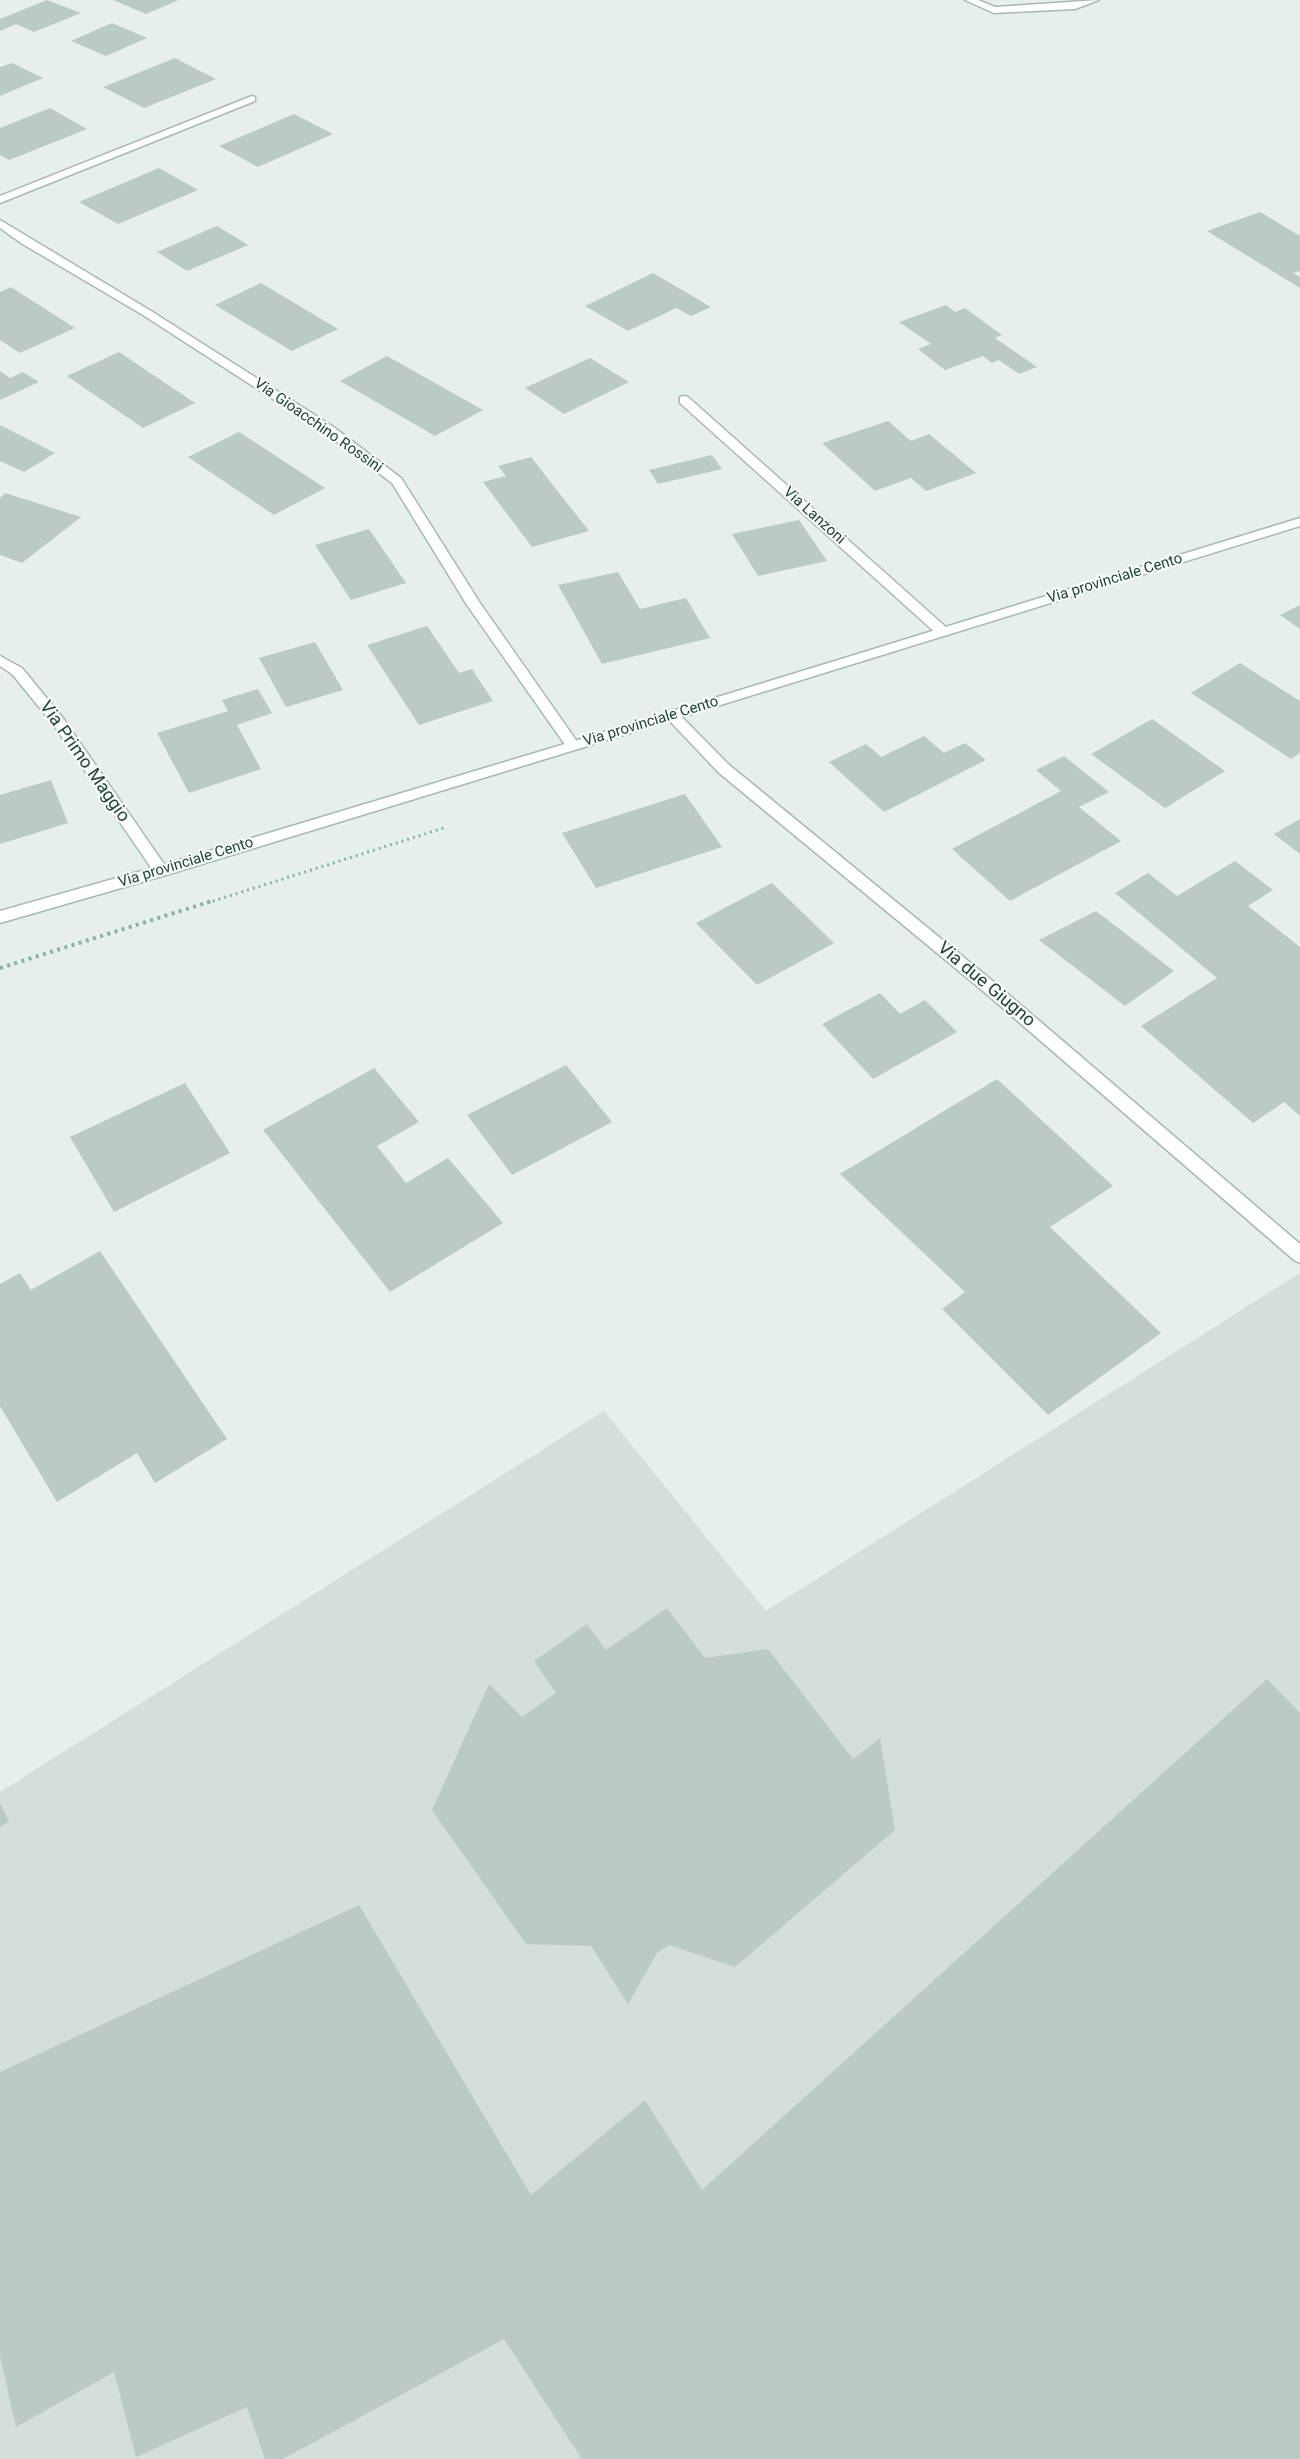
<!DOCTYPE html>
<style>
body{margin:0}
canvas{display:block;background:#e6efeb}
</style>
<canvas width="1300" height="2459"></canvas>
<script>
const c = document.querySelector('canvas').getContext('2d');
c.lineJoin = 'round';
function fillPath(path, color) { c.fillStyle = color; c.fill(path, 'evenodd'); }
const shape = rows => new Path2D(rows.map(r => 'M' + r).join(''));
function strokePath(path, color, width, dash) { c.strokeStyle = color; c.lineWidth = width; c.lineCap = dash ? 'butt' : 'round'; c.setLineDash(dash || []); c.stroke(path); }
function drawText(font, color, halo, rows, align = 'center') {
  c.font = font + ' Roboto,sans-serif'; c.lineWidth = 4.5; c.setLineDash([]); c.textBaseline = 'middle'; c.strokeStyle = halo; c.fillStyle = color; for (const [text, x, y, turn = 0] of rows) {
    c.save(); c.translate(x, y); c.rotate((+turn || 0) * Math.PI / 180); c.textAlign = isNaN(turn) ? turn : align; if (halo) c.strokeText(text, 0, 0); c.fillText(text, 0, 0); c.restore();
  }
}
fillPath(shape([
 [1300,1273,1300,2459,0,2459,0,1792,604,1411,766,1611]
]), '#d4dfda');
fillPath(shape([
 [47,0,81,13,34,32,16,24,0,31,0,19],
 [113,0,179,0,146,14],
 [112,23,147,38,106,56,71,41],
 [175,58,216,79,144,108,103,87],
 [12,63,43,78,0,96,0,67],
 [50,108,87,129,9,160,0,155,0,128],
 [294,114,333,134,258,167,219,146],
 [159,168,198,190,118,224,79,202],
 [1260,212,1300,236,1300,271,1293,273,1300,277,1300,288,1207,231],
 [217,226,248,245,187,271,157,252],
 [653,273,711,307,691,316,676,308,628,331,585,306],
 [261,283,338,329,292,351,215,305],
 [11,287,75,328,20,353,0,340,0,292],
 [946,305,955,312,965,308,1002,335,995,338,1037,367,1019,374,999,360,992,363,983,356,945,370,918,349,931,344,899,322],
 [119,352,195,403,143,428,67,376],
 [387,356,483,410,435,436,340,381],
 [590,358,629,382,564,414,525,388],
 [0,371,10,378,23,372,39,382,0,400],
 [888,421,911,441,929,434,976,473,926,491,911,478,875,491,822,443],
 [0,425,55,453,24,472,0,461],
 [239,432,325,488,274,515,188,457],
 [712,455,722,469,658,484,649,470],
 [531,457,589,531,532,547,483,482,506,476,498,466],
 [5,493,81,517,22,563,0,555,0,498],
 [799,520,827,561,758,576,732,534],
 [369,529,406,583,351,600,315,545],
 [618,572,640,609,686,598,710,638,602,664,558,585],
 [1300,605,1300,629,1280,615],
 [427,626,459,673,472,669,493,701,419,725,367,645],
 [315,642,343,690,286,707,259,658],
 [1240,663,1300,701,1300,753,1291,759,1191,693],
 [258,689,272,713,237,725,261,769,189,793,157,733,228,711,222,700],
 [1152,719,1225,771,1165,808,1091,754],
 [924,736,944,753,965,743,986,760,884,812,829,762,866,744,881,757],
 [1064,756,1109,792,1079,807,1121,841,1010,901,952,849,1061,791,1036,770],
 [51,780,68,823,0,844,0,795],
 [685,794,722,847,596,888,562,833],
 [1300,819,1300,854,1274,834],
 [1235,861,1273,890,1248,906,1300,947,1300,1116,1284,1102,1253,1123,1141,1026,1217,978,1115,893,1148,873,1177,896],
 [772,883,834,943,757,985,696,923],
 [1096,911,1174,971,1125,1006,1039,940],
 [880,993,900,1014,925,1000,957,1032,873,1079,822,1024],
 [566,1065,612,1122,512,1175,467,1115],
 [374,1068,419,1122,377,1146,406,1183,448,1158,503,1223,390,1292,263,1130],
 [997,1079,1113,1186,1050,1227,1161,1333,1048,1415,942,1309,965,1292,840,1174],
 [185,1083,230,1153,114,1212,70,1137],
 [100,1251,227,1439,155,1483,137,1453,57,1502,0,1406,0,1284,20,1273,31,1290],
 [667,1608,705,1658,768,1649,853,1759,880,1738,895,1830,735,1967,669,1945,657,1953,628,2004,591,1946,526,1944,432,1810,489,1684,522,1717,556,1693,534,1661,587,1624,606,1650],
 [1267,1679,1300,1713,1300,2459,582,2459,504,2339,283,2459,265,2459,247,2407,136,2457,114,2372,16,2427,0,2356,0,2072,359,1905,531,2195,645,2100,702,2190],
 [0,1803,9,1822,0,1827]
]), '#bbcac4');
const service = shape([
 [965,0,978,0,995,7,1099,0,1075,9,994,13,965,0]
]);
const minor = shape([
 [252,96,255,97,255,101,0,203,0,196,252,96],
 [0,220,151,311,332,426,401,478,480,603,578,743,580,746,578,749,568,749,467,605,392,483,324,432,143,315,21,243,0,228,0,220],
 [684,396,688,397,948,629,950,632,948,635,938,635,680,403,680,397,684,396],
 [0,656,22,668,63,718,166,867,169,871,166,875,156,875,53,724,12,674,0,666,0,656],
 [672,710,677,712,728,764,995,983,1300,1244,1300,1263,1294,1260,983,991,718,772,667,718,665,715,672,710]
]);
const secondary = shape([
 [1300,518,1300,526,578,749,166,875,0,923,0,911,159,866,568,743,1300,518]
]);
strokePath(service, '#a8b8b2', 3);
strokePath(minor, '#a8b8b2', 3);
strokePath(secondary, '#a4bbb3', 3);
strokePath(shape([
 [207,903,447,827]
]), '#86b3a5', 3, [2, 4]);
strokePath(shape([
 [0,968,212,901]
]), '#86b3a5', 4, [3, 4.5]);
fillPath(service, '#fff');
fillPath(minor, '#fff');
fillPath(secondary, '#fff');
drawText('15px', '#24423a', '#f7fbf9', [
 ["Via Gioacchino Rossini",318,426,35],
 ["Via Lanzoni",814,516,42],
 ["Via provinciale Cento",1115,579,-17],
 ["Via provinciale Cento",651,722,-17],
 ["Via provinciale Cento",186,863,-17]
]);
drawText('18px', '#24423a', '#f7fbf9', [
 ["Via Primo Maggio",84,762,55],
 ["Via due Giugno",986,985,40]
]);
</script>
